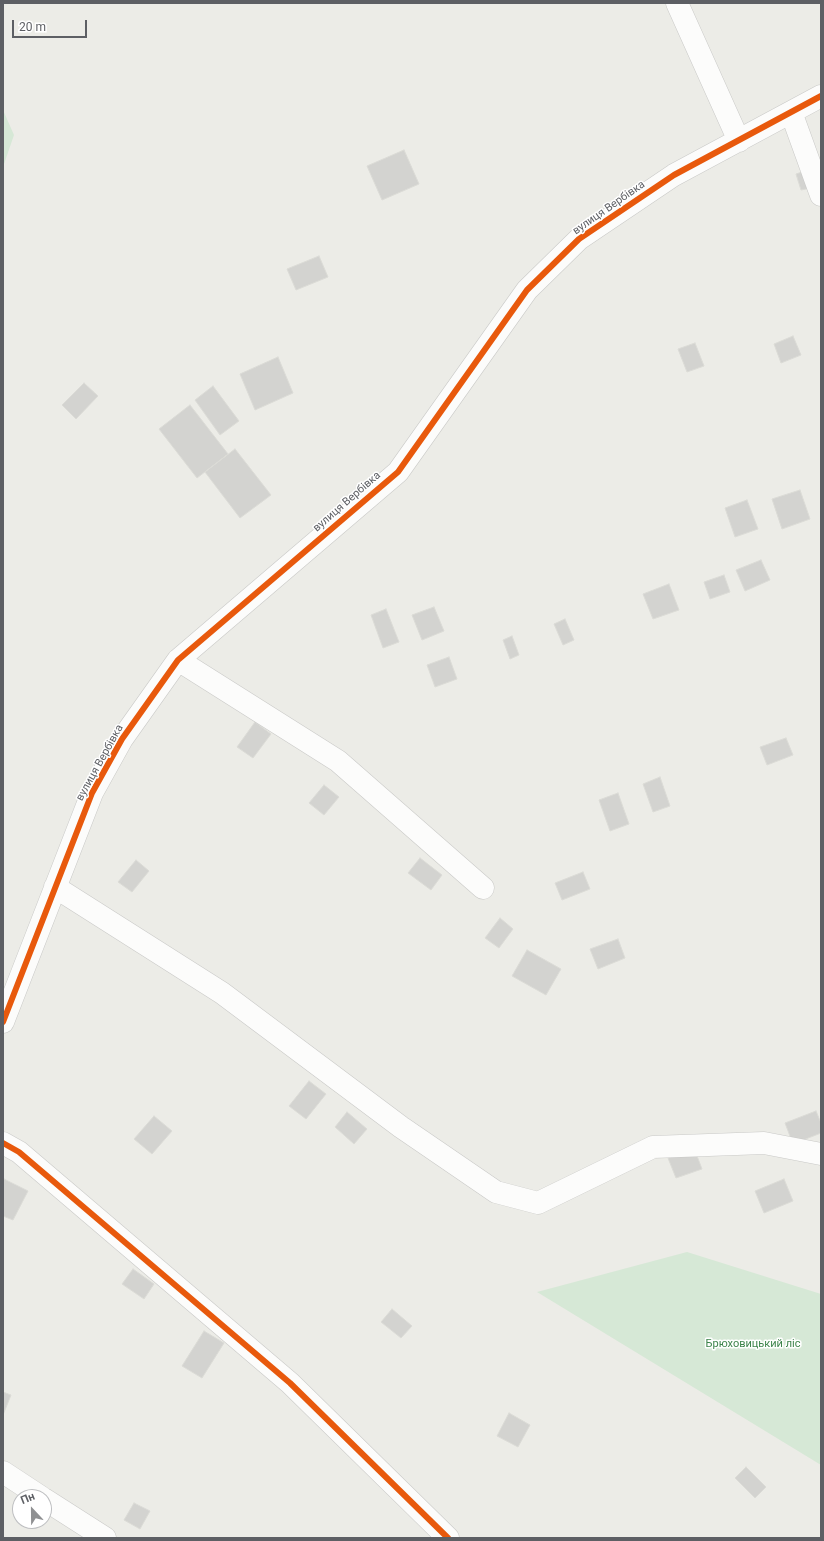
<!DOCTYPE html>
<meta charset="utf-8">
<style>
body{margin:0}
#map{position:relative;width:824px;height:1541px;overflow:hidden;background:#ecece7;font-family:Roboto,sans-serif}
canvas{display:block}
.frame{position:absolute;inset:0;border:4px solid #5d5f64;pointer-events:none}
.north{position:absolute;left:12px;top:1489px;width:40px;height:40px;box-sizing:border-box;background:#fff;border:1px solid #bebfc1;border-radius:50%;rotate:338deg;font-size:11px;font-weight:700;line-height:16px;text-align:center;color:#5d5f64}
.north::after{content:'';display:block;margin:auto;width:14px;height:18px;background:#8f9092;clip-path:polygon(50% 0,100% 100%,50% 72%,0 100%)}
.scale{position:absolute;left:12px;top:20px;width:75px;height:18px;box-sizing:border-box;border:2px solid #5d5f64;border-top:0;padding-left:5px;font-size:12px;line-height:14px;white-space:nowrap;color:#5d5f64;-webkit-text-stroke:3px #fff;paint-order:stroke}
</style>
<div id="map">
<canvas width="824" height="1541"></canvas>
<div class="frame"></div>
<div class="north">Пн</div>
<div class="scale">20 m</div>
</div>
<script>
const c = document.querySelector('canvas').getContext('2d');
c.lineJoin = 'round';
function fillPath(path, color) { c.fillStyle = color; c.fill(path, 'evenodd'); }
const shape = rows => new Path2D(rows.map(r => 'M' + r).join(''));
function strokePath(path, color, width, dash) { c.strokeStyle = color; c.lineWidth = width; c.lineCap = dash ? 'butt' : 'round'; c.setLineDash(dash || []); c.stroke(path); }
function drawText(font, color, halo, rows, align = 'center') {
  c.font = font + ' Roboto,sans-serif'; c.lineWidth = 3; c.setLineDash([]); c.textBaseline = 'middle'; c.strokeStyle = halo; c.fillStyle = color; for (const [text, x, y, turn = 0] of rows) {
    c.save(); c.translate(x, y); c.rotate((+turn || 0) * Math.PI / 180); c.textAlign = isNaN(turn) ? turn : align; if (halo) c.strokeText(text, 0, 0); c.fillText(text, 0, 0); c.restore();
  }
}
fillPath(shape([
 [3,110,14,135,3,167],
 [687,1252,821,1294,821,1465,537,1292]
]), '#d6e8d6');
const building = shape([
 [404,150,419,184,382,200,367,166,404,150],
 [805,171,811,188,801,190,796,174,805,171],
 [319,256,328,277,296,290,287,269,319,256],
 [793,336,801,355,781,363,774,344,793,336],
 [695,343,704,366,687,372,678,349,695,343],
 [278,357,293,393,255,410,240,374,278,357],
 [84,383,98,396,76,419,62,405,84,383],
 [213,386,239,421,220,435,195,400,213,386],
 [190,405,228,454,197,478,159,429,190,405],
 [235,449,271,495,240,518,205,472,235,449],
 [800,490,810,519,782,529,772,499,800,490],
 [747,500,758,529,735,537,725,508,747,500],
 [761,560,770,580,745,591,736,570,761,560],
 [724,575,730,592,710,599,704,582,724,575],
 [669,584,679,610,653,619,643,594,669,584],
 [434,607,444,631,422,640,412,615,434,607],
 [386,609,399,642,383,648,371,615,386,609],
 [565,619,574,640,563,645,554,624,565,619],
 [512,636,519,655,510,659,503,640,512,636],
 [449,657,457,679,435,687,427,665,449,657],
 [255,722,271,734,253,758,237,747,255,722],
 [786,738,793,755,767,765,760,747,786,738],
 [660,777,670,806,653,812,643,784,660,777],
 [324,785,339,797,324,815,309,803,324,785],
 [618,793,629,824,610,831,599,800,618,793],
 [420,858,442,875,431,890,408,873,420,858],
 [136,860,149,871,132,892,118,882,136,860],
 [583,872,590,889,562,900,555,883,583,872],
 [500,918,513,929,499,948,485,938,500,918],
 [618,939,625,958,598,969,590,949,618,939],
 [527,950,561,969,546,995,512,976,527,950],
 [309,1081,326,1094,306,1119,289,1106,309,1081],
 [816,1111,821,1123,821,1133,793,1144,785,1123,816,1111],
 [347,1112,367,1129,354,1144,335,1127,347,1112],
 [154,1116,172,1131,152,1154,134,1139,154,1116],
 [694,1148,702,1169,676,1178,668,1158,694,1148],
 [4,1179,28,1191,13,1220,3,1216,3,1182,4,1179],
 [784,1179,793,1201,764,1213,755,1191,784,1179],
 [133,1269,154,1284,144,1299,122,1284,133,1269],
 [392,1309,412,1326,401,1338,381,1322,392,1309],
 [204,1331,224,1343,202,1378,182,1366,204,1331],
 [3,1392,11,1395,3,1415,3,1392],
 [509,1413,530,1425,518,1447,497,1436,509,1413],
 [746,1467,766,1487,755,1498,735,1478,746,1467],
 [134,1503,150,1511,140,1529,124,1520,134,1503]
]);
fillPath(building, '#d3d3d0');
strokePath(building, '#dbdbd6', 1);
const minor = shape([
 [677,3,739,141],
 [791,112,821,195],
 [178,660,338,761,483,888],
 [55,887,222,993,401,1127,496,1192,538,1203,653,1147,764,1143,821,1154],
 [3,1022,92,793,122,739,178,660,398,472,527,290,579,239,674,175,821,96],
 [3,1143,19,1152,290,1383,448,1538],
 [3,1472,41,1497],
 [44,1499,105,1538]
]);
strokePath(minor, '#c9c9c7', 23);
strokePath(minor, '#fcfcfb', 22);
strokePath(shape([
 [3,1022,92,793,122,739,178,660,398,472,527,290,579,239,674,175,821,96],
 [3,1143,19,1152,290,1383,448,1538]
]), '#e8590c', 6);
drawText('11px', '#5d5f64', '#fff', [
 ["вулиця Вербівка",609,208,-35],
 ["вулиця Вербівка",347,502,-41],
 ["вулиця Вербівка",100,763,-61]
]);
drawText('11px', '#3d844b', '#fff', [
 ["Брюховицький ліс",753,1344]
]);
</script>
